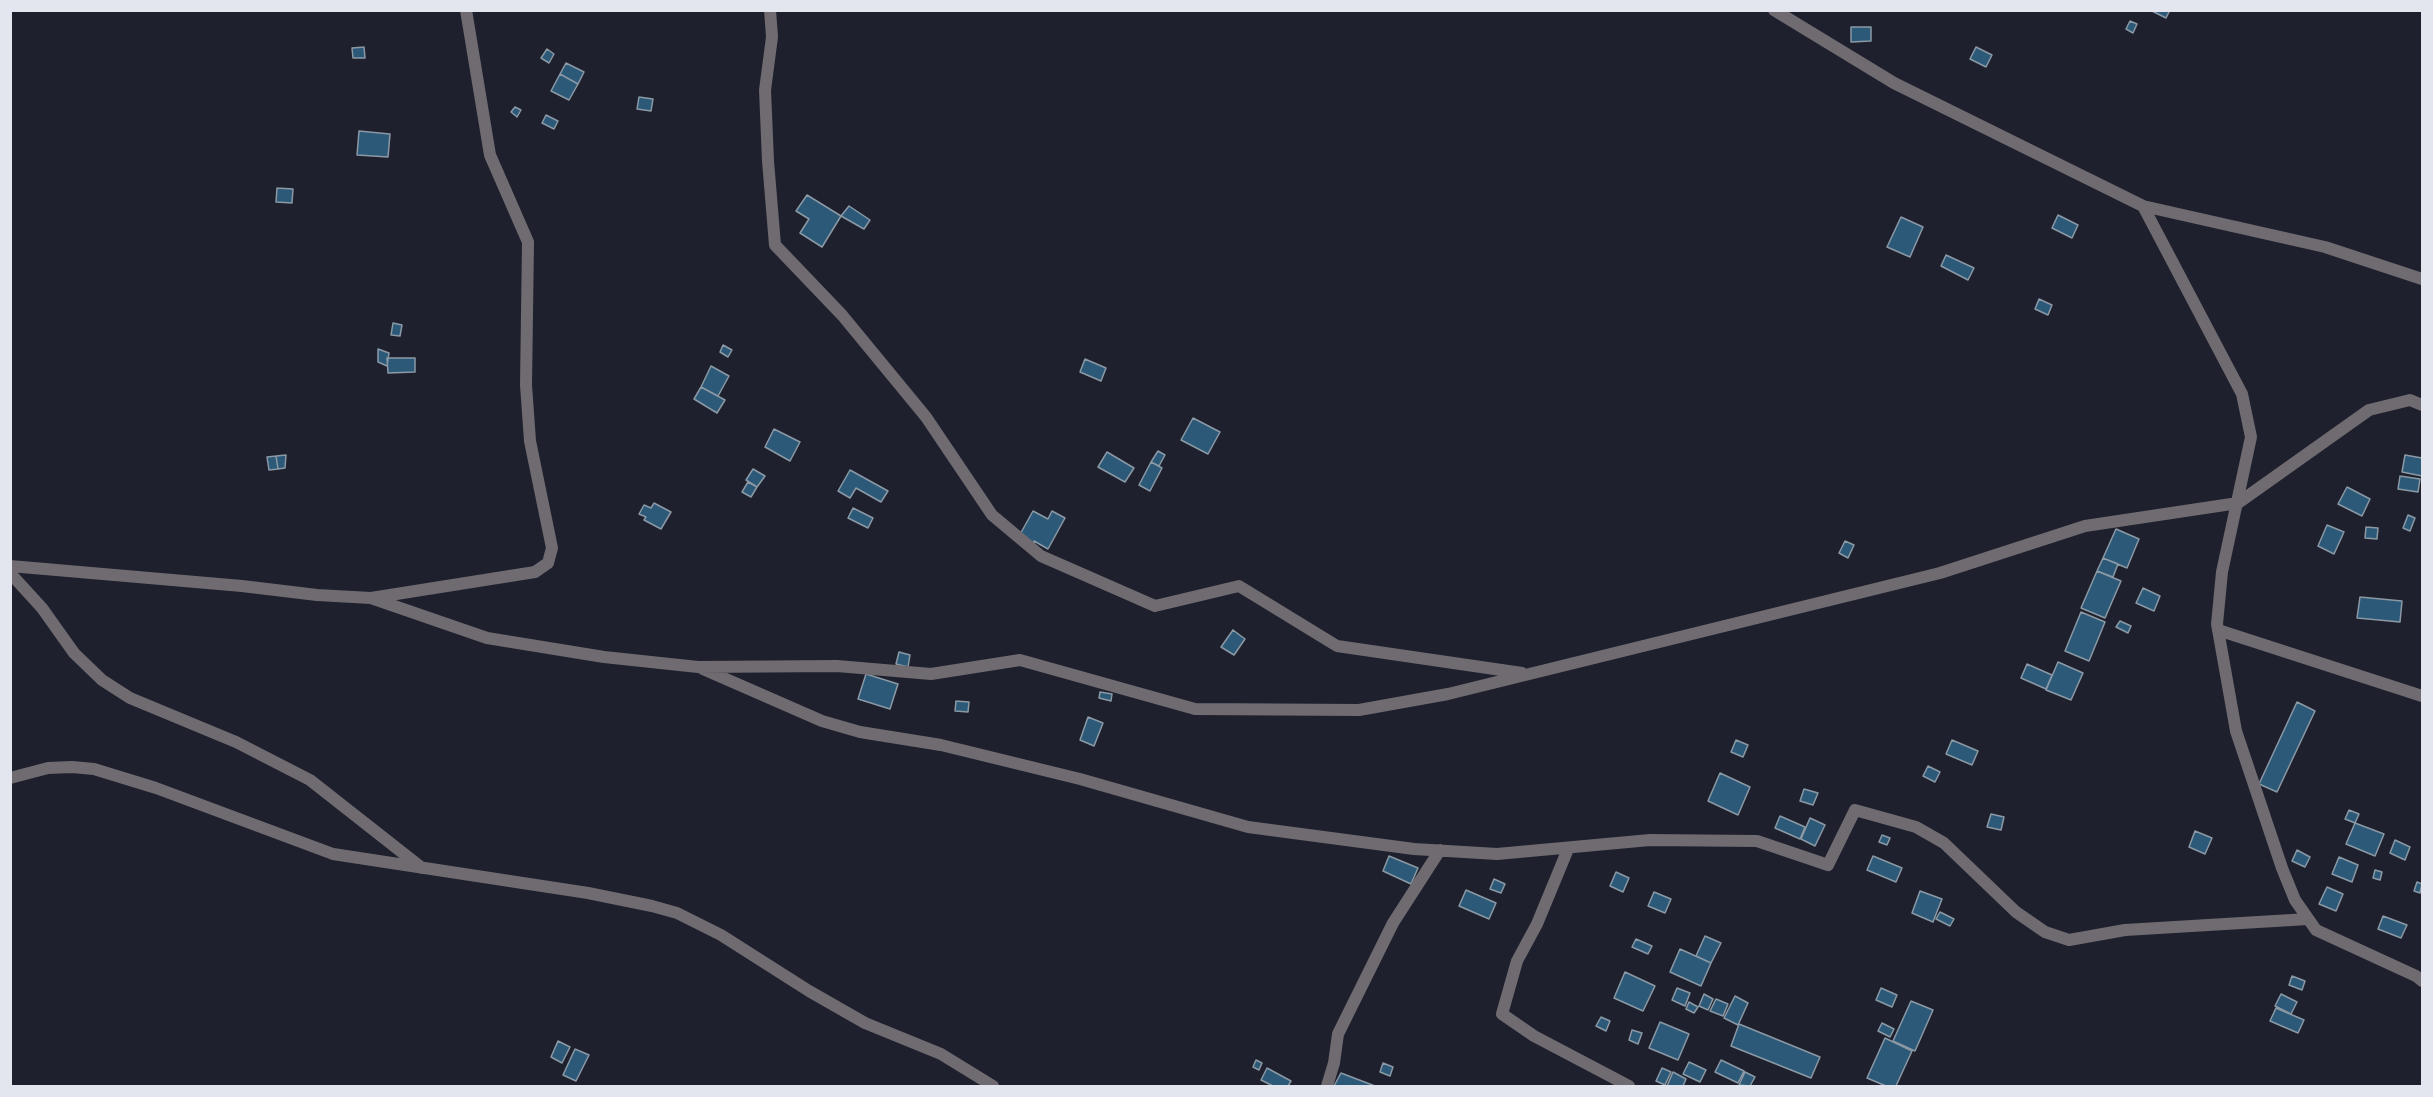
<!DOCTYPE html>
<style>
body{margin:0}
#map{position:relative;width:2433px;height:1097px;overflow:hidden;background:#1e202d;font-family:Arial,sans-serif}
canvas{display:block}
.frame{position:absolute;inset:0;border:12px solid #e4e6ef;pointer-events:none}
</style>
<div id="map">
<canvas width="2433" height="1097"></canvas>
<div class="frame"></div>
</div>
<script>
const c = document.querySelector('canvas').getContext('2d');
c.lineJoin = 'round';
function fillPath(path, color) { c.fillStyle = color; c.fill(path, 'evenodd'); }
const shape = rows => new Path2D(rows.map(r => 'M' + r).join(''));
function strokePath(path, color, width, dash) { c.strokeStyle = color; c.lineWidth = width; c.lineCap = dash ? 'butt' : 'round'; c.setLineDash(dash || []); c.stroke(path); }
const building = shape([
 [2150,10,2170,10,2166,18,2150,10],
 [2130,21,2137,24,2133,33,2126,29,2130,21],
 [1851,27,1871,27,1871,41,1851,42,1851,27],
 [364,47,365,58,353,58,352,48,364,47],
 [1976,47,1992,55,1986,67,1970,59,1976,47],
 [547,49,554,54,549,63,541,58,547,49],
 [566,63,584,72,578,84,560,74,566,63],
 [560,74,578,84,569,100,551,91,560,74],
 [639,97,653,99,651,111,637,109,639,97],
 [515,107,521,110,517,117,511,112,515,107],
 [546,115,558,121,554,129,542,123,546,115],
 [359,131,390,134,388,157,357,155,359,131],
 [277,188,293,189,292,203,276,202,277,188],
 [807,195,841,216,822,247,800,233,809,219,796,211,807,195],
 [849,206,870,220,864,229,841,216,849,206],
 [2058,215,2078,225,2072,238,2052,228,2058,215],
 [1901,217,1923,227,1910,257,1887,247,1901,217],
 [1946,255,1974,268,1968,280,1941,266,1946,255],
 [2039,299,2052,305,2048,315,2035,309,2039,299],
 [393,323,402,325,400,336,391,335,393,323],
 [723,345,732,350,728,357,720,352,723,345],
 [378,349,389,353,387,366,378,362,378,349],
 [387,358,415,358,415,372,388,373,387,358],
 [1085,359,1106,368,1101,381,1080,372,1085,359],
 [711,366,729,376,718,396,701,387,711,366],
 [701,387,725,400,717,413,694,399,701,387],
 [1193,418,1220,432,1208,454,1181,440,1193,418],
 [774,429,800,442,790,461,765,447,774,429],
 [1158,451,1165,455,1159,466,1151,462,1158,451],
 [1107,452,1134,468,1125,482,1098,467,1107,452],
 [286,455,285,468,278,469,276,456,286,455],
 [2405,455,2422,458,2422,476,2402,472,2405,455],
 [276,456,278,469,269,470,267,457,276,456],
 [1151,462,1162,468,1150,491,1139,485,1151,462],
 [753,469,765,476,757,487,746,480,753,469],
 [850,470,888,491,881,502,856,488,850,498,838,491,850,470],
 [2400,476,2420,479,2418,492,2398,489,2400,476],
 [748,482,757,487,751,497,742,492,748,482],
 [2347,487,2370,499,2362,516,2338,504,2347,487],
 [654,503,671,512,661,529,644,520,646,517,639,514,644,505,651,508,654,503],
 [853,508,873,518,868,528,848,518,853,508],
 [1033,511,1048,519,1052,511,1065,518,1048,549,1034,541,1032,545,1018,538,1033,511],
 [2408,515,2415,518,2410,531,2403,528,2408,515],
 [2327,525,2344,532,2334,554,2318,546,2327,525],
 [2366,527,2378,528,2377,539,2365,538,2366,527],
 [2116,529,2139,539,2127,568,2103,558,2116,529],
 [1845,541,1854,545,1848,558,1839,553,1845,541],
 [2103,558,2118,564,2113,577,2097,571,2103,558],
 [2097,571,2121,581,2105,618,2081,608,2097,571],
 [2143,588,2160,596,2154,611,2136,603,2143,588],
 [2360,597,2402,601,2400,622,2357,618,2360,597],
 [2081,612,2105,622,2089,661,2065,651,2081,612],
 [2120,621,2131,626,2128,633,2116,627,2120,621],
 [1233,630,1245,639,1234,655,1221,647,1233,630],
 [899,652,910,655,908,667,896,664,899,652],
 [2058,662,2083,673,2071,700,2046,690,2058,662],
 [2027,664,2052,675,2046,689,2021,678,2027,664],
 [866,674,898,684,890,709,858,699,866,674],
 [1100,692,1112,694,1111,701,1099,698,1100,692],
 [956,701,969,702,968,712,955,711,956,701],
 [2297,702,2315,711,2277,792,2259,784,2297,702],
 [1088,717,1103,723,1094,746,1080,740,1088,717],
 [1736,740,1748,745,1743,757,1731,752,1736,740],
 [1952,740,1978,751,1972,765,1946,754,1952,740],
 [1928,766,1940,772,1935,782,1923,776,1928,766],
 [1720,773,1750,787,1738,815,1708,801,1720,773],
 [1804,789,1818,793,1813,805,1800,801,1804,789],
 [2349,810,2359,814,2355,823,2345,819,2349,810],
 [1991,814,2004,817,2001,830,1987,827,1991,814],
 [1780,816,1805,827,1800,839,1775,828,1780,816],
 [1810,818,1825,825,1815,846,1801,839,1810,818],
 [2355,823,2384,834,2375,856,2346,844,2355,823],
 [2195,831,2212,838,2205,854,2189,847,2195,831],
 [1882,835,1890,838,1887,845,1879,842,1882,835],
 [2395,840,2410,847,2405,860,2390,853,2395,840],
 [2297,850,2310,857,2305,867,2292,861,2297,850],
 [1389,856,1418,868,1411,884,1383,871,1389,856],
 [1873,856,1902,868,1896,882,1867,870,1873,856],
 [2339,857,2358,865,2352,882,2332,874,2339,857],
 [2375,870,2382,872,2380,880,2373,878,2375,870],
 [1616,872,1629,878,1623,892,1610,886,1616,872],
 [1494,879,1505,884,1501,893,1490,889,1494,879],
 [2417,882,2422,884,2420,893,2414,891,2417,882],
 [2327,887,2343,894,2336,911,2319,904,2327,887],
 [1466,890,1496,903,1489,919,1459,906,1466,890],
 [1920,891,1942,899,1933,922,1912,913,1920,891],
 [1654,892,1671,899,1665,913,1648,906,1654,892],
 [1940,912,1954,919,1950,926,1936,919,1940,912],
 [2383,916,2407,925,2401,938,2378,929,2383,916],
 [1705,936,1721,943,1711,963,1696,956,1705,936],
 [1636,939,1652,946,1648,954,1632,947,1636,939],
 [1680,949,1711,963,1701,986,1670,972,1680,949],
 [1625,972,1655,986,1643,1011,1614,998,1625,972],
 [2292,976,2305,981,2302,990,2289,985,2292,976],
 [1677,988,1690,993,1685,1006,1672,1000,1677,988],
 [1881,988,1897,995,1892,1007,1876,1000,1881,988],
 [1704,994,1713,999,1708,1010,1699,1006,1704,994],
 [2281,994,2297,1002,2291,1014,2275,1006,2281,994],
 [1735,996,1748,1003,1738,1025,1724,1018,1735,996],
 [1716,999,1728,1004,1723,1016,1710,1011,1716,999],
 [1911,1001,1933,1010,1915,1051,1893,1041,1911,1001],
 [1689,1002,1698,1007,1694,1013,1686,1009,1689,1002],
 [2276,1008,2304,1020,2298,1033,2270,1021,2276,1008],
 [1601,1017,1610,1021,1606,1031,1596,1026,1601,1017],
 [1660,1022,1689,1034,1678,1060,1649,1048,1660,1022],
 [1882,1023,1894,1029,1890,1037,1878,1031,1882,1023],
 [1739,1024,1820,1057,1811,1078,1731,1046,1739,1024],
 [1632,1030,1642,1033,1638,1044,1629,1040,1632,1030],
 [1885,1038,1912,1051,1896,1086,1886,1086,1867,1078,1885,1038],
 [558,1041,570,1047,562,1063,551,1057,558,1041],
 [575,1049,589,1055,576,1081,563,1075,575,1049],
 [1256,1060,1262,1063,1259,1070,1253,1067,1256,1060],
 [1721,1060,1744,1071,1738,1083,1715,1072,1721,1060],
 [1689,1062,1706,1070,1700,1082,1683,1074,1689,1062],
 [1383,1063,1393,1067,1390,1076,1380,1072,1383,1063],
 [1267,1068,1291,1081,1288,1086,1273,1086,1261,1080,1267,1068],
 [1662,1068,1671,1072,1665,1085,1656,1081,1662,1068],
 [1673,1072,1686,1079,1683,1086,1667,1086,1673,1072],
 [1745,1072,1755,1077,1750,1086,1739,1085,1745,1072],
 [1341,1073,1375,1086,1334,1086,1341,1073]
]);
fillPath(building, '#2d5979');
strokePath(building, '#8b99a5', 1.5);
strokePath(shape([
 [770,10,772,37,765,90,768,161,775,245,842,315,926,417,992,515,1041,556,1155,606,1239,586,1337,646,1522,673],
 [1774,10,1894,83,2143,206,2325,247,2422,279],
 [2143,206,2242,394,2251,437,2222,572,2217,624,2236,731,2282,868,2295,900,2316,930,2416,976,2422,981],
 [10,566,242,586,317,595,371,598,535,572,548,563,552,548,530,441,526,385,528,242,490,155,466,10],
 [10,573,42,608,74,653,102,680,130,698,236,742,310,780,422,868],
 [371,598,487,638,604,657,698,667,837,666,931,674,1020,660,1195,709,1359,710,1448,694,1940,573,2085,526,2238,503,2369,410,2410,400,2422,405],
 [2218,630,2422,696],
 [703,669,822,721,860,732,941,745,1080,779,1248,827,1414,849,1497,854,1650,840,1757,841,1828,865,1855,810,1916,827,1944,843,2016,912,2045,932,2069,940,2125,930,2308,919],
 [10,778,48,768,72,767,94,769,156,788,333,854,588,893,652,906,677,913,721,935,809,991,865,1023,941,1054,993,1086],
 [1568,849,1537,924,1517,961,1502,1014,1534,1036,1629,1086],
 [1327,1086,1334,1063,1338,1034,1393,923,1440,850]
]), '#6f6b71', 12);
</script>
